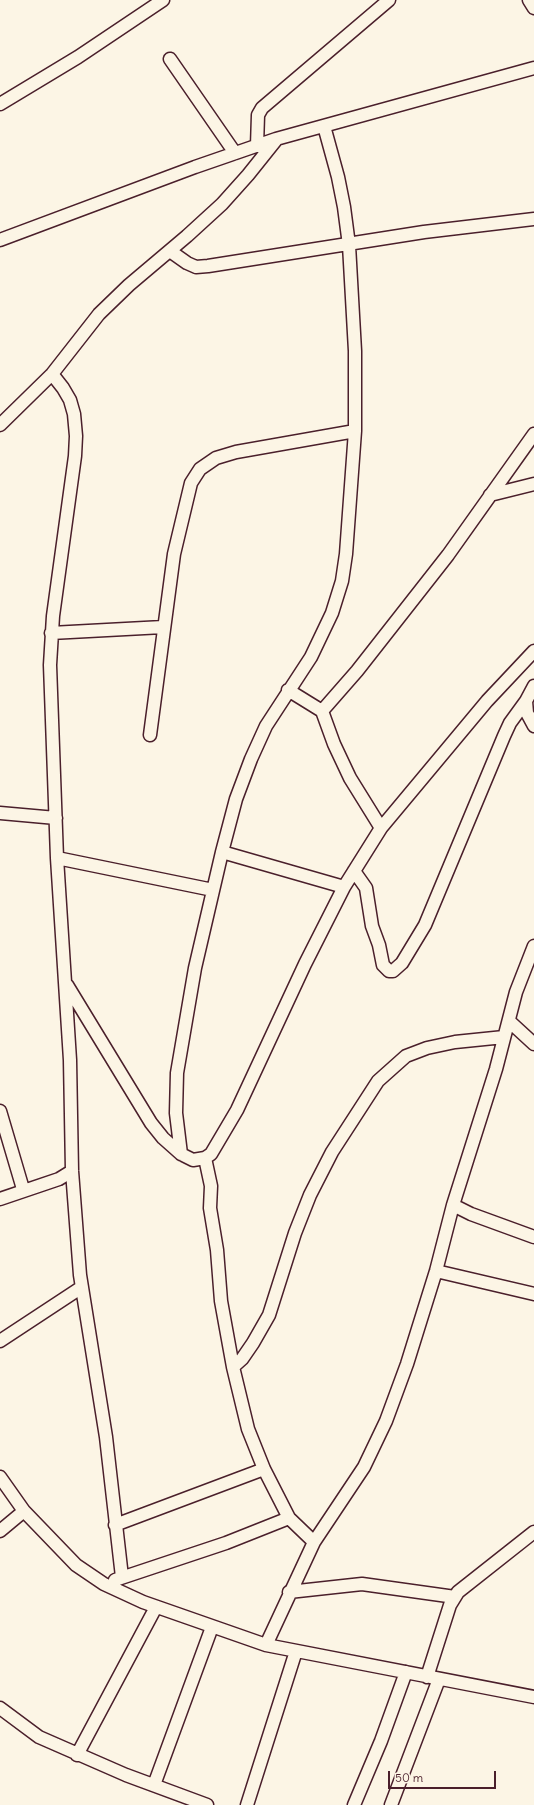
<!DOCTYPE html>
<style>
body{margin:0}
#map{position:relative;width:534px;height:1805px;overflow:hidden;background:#fcf5e5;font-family:Delius,sans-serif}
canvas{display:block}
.scale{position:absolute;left:388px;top:1771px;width:108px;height:18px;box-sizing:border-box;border:2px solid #4a1f2b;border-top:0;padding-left:5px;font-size:12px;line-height:14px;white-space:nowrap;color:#4a1f2b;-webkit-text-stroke:3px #fcf5e5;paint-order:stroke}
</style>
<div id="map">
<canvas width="534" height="1805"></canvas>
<div class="scale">50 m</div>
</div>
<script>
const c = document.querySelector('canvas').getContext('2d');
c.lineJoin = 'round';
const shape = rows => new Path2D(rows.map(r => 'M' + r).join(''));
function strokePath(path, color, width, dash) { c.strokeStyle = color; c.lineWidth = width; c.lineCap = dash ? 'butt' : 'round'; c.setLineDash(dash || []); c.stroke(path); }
const street = shape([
 [529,0,534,8],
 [170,59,235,153],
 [0,104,78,57,163,0],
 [257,146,258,115,262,108,389,0],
 [0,240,195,167,276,139,534,68],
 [170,251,187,263,196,267,208,266,424,232,534,219],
 [52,374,63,388,70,400,74,414,76,436,75,456,53,616,50,665,57,858,70,1060,72,1171,80,1275,106,1437,122,1577],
 [0,425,52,374,99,314,129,285,187,236,222,204,248,175,276,140],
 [490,495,534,484],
 [51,633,163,627],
 [534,686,526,701,527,713,534,726],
 [288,690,322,711,334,744,350,778,381,828],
 [322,711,357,671,448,555,534,434],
 [150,735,174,554,191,483,200,469,216,458,236,452,355,431],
 [0,813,56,818],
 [222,852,344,887],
 [57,858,213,890],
 [354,871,366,888,372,926,379,945,383,965,389,971,393,971,402,963,425,925,504,736,510,723,526,701],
 [67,985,151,1123,163,1138,181,1154,193,1160,205,1158],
 [509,1021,534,1044],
 [0,1111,23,1189],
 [181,1154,176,1113,177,1073,195,968,222,852,236,799,251,759,266,726,311,657,332,613,342,581,346,554,355,431,355,351,349,245,344,207,338,177,324,126],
 [0,1199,59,1179,72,1171],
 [453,1205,471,1214,534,1237],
 [436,1271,534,1294],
 [0,1341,82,1287],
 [233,1367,242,1359,253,1343,269,1315,295,1233,310,1195,332,1152,378,1081,406,1056,427,1048,455,1042,504,1037],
 [0,1477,24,1511,76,1565,104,1584,143,1602,266,1645,534,1697],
 [115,1525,264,1469],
 [0,1531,24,1511],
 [314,1542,289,1518,264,1469,248,1429,233,1367,221,1301,217,1250,210,1208,211,1186,205,1158,211,1154,237,1110,305,964,344,887,381,828,487,701,534,651],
 [115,1580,226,1543,289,1518],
 [289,1592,362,1584,455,1597],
 [266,1645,314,1542,364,1467,386,1421,407,1364,436,1271,453,1205,496,1069,516,992,534,946],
 [427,1677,450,1605,458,1592,534,1532],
 [0,1708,39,1737,126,1775,207,1805],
 [77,1755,156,1607],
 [154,1785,212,1627],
 [247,1805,296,1651],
 [354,1805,381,1741,406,1672],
 [391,1805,439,1679]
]);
strokePath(street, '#4a1f2b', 15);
strokePath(street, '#fcf5e5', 12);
</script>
